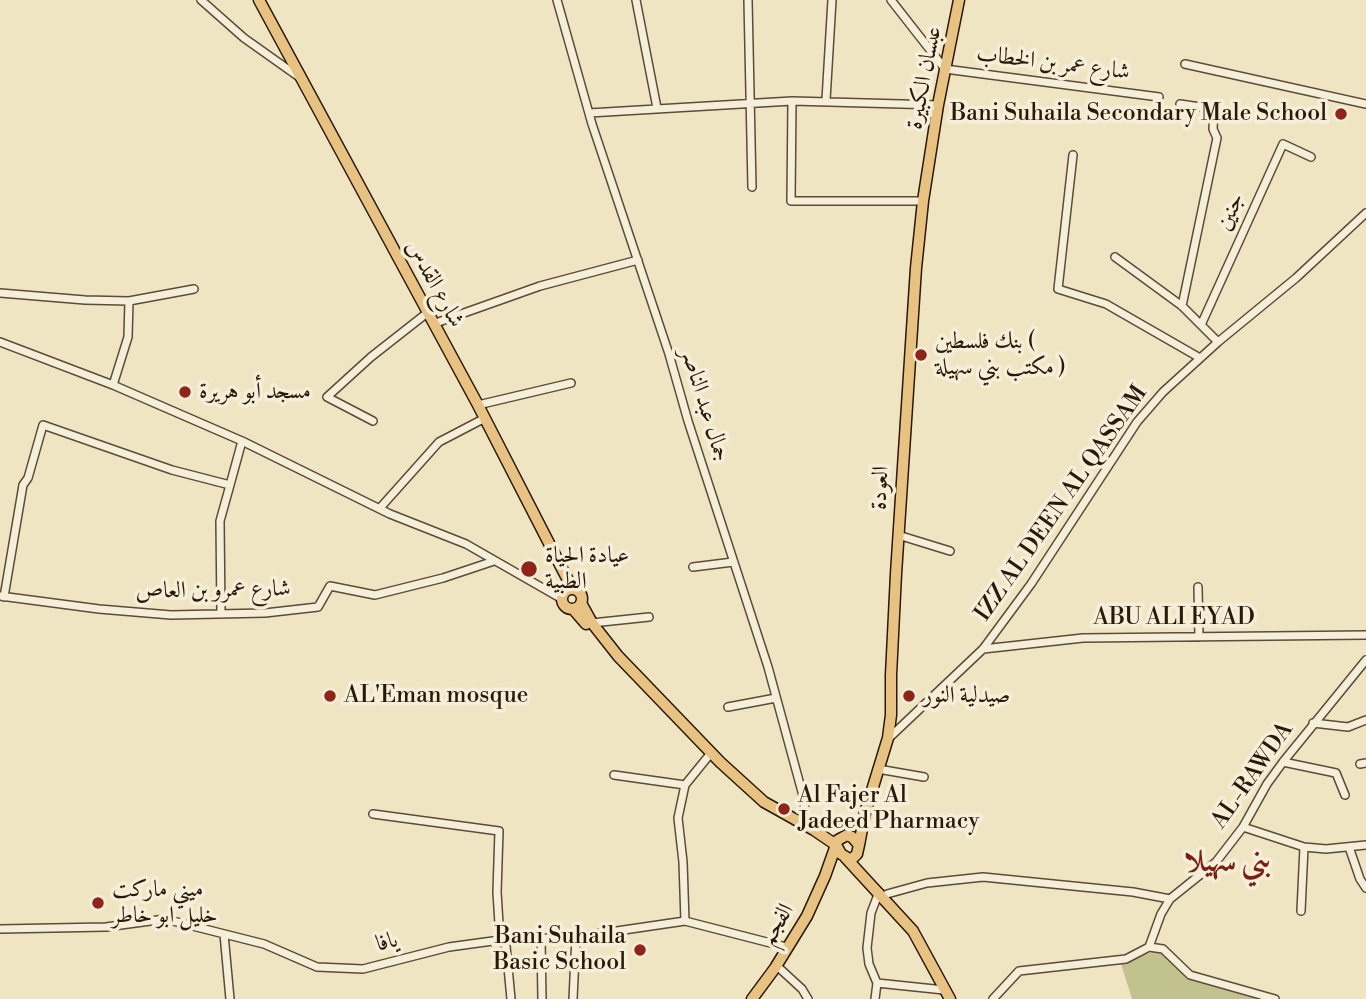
<!DOCTYPE html>
<meta charset="utf-8">
<style>
body{margin:0}
canvas{display:block;background:#f0e5c3}
</style>
<canvas width="1366" height="999"></canvas>
<script>
const c = document.querySelector('canvas').getContext('2d');
c.lineJoin = 'round';
function fillPath(path, color) { c.fillStyle = color; c.fill(path, 'evenodd'); }
const shape = rows => new Path2D(rows.map(r => 'M' + r).join(''));
function strokePath(path, color, width, dash) { c.strokeStyle = color; c.lineWidth = width; c.lineCap = dash ? 'butt' : 'round'; c.setLineDash(dash || []); c.stroke(path); }
function drawText(font, color, halo, rows, align = 'center') {
  c.font = font + ' "Libre Bodoni",Amiri,serif'; c.lineWidth = 7; c.setLineDash([]); c.textBaseline = 'middle'; c.strokeStyle = halo; c.fillStyle = color; for (const [text, x, y, turn = 0] of rows) {
    c.save(); c.translate(x, y); c.rotate((+turn || 0) * Math.PI / 180); c.textAlign = isNaN(turn) ? turn : align; if (halo) c.strokeText(text, 0, 0); c.fillText(text, 0, 0); c.restore();
  }
}
fillPath(shape([
 [1155,951,1163,954,1187,979,1260,999,1132,999,1121,964]
]), '#c2c28e');
const minor = shape([
 [201,0,244,38,299,77],
 [557,0,592,124,669,354,688,421,768,667,805,803,801,823],
 [636,0,657,108],
 [748,0,752,187],
 [891,0,945,69,1159,97],
 [1185,64,1366,104],
 [826,100,832,0],
 [792,101,791,201,923,201],
 [1180,104,1214,109,1213,129,1217,138,1182,306],
 [589,113,792,101,938,105],
 [1073,155,1058,289,1106,304,1200,358],
 [1115,257,1182,306,1218,342],
 [0,293,85,300,129,301,194,289],
 [433,324,540,286,638,260],
 [1201,325,1283,144,1311,157],
 [0,342,113,385,242,441,390,514,466,544,562,599],
 [113,385,128,337,129,301],
 [478,405,571,383],
 [373,421,327,397,371,357,427,313],
 [380,508,439,442,485,418],
 [898,535,950,551],
 [693,567,733,562],
 [1198,587,1199,637],
 [0,596,99,609,171,615,265,613,318,607,330,586,375,595,443,578,494,561],
 [4,597,23,485,28,478,43,425,172,470,230,485,242,441],
 [221,614,220,521,230,485],
 [592,623,649,617],
 [983,649,1083,638,1366,635],
 [728,707,776,698],
 [1313,723,1348,727,1366,720],
 [889,738,983,649,1031,584,1137,422,1163,392,1218,342,1296,278,1366,213],
 [1283,762,1336,773,1345,795],
 [1360,764,1366,763],
 [878,769,924,777],
 [614,775,685,785],
 [373,814,499,831,497,892,500,940,506,946,511,999],
 [1243,827,1304,847,1326,849,1366,845],
 [1349,847,1360,879,1366,888],
 [887,894,927,883,983,877,1133,892,1170,899],
 [1301,911,1304,847],
 [685,921,683,862,678,818,685,785,711,753],
 [0,929,106,927,165,919,264,944,317,967,363,969,449,947,500,940,576,937,685,921,786,947],
 [224,934,230,999],
 [541,939,542,999],
 [1149,947,1161,914,1170,899,1216,862,1243,827,1267,784,1283,762,1366,660],
 [777,966,802,989,808,999],
 [877,983,944,990],
 [573,999,576,937],
 [875,999,877,983,869,964,867,948,871,913,879,892],
 [993,999,1019,971,1126,959,1149,947,1163,949,1190,975,1275,999]
]);
const major = shape([
 [259,0,478,405,572,588],
 '562 599a10 10 0 1 1 20 0a10 10 0 1 1-20 0Z',
 [581,603,592,623,618,656,720,762,764,802,814,830,836,845,825,876,807,916,775,968,752,999],
 [573,609,586,624],
 [847,835,852,837,859,845,857,854,851,860,841,854,836,845,838,840,847,835],
 [859,845,865,813,888,738,891,715,891,675,896,574,916,268,923,201,938,105,959,0],
 [845,857,913,931,950,999]
]);
strokePath(minor, '#5c4b37', 10);
strokePath(major, '#2a1808', 13);
strokePath(minor, '#f5eed8', 7);
strokePath(major, '#e8c282', 10);
for (const [x, y, r, color] of [
 [1341,114,7,"#8f2418"],
 [921,355,7,"#8f2418"],
 [185,392,7,"#8f2418"],
 [529,569,9,"#8f2418"],
 [330,696,7,"#8f2418"],
 [909,696,7,"#8f2418"],
 [784,809,7,"#8f2418"],
 [98,903,7,"#8f2418"],
 [640,950,7,"#8f2418"]
]) { const dot = new Path2D(); dot.arc(x, y, r, 0, 2 * Math.PI); c.fillStyle = color; c.fill(dot); strokePath(dot, '#f5eed8', 2.5); }
drawText('23px', '#2a1808', '#f5eed8', [
 ["شارع عمر بن الخطاب",1053,64,7],
 ["عبسان الكبيرة",925,78,-79],
 ["جنين",1231,212,-66],
 ["شارع القدس",434,284,61],
 ["جمال عبد الناصر",704,405,73],
 ["العودة",881,488,-87],
 ["IZZ AL DEEN AL QASSAM",1062,504,-55],
 ["شارع عمرو بن العاص",213,591,-1],
 ["ABU ALI EYAD",1174,618],
 ["AL-RAWDA",1253,776,-55],
 ["الفجم",778,925,-60],
 ["يافا",387,943,-15]
]);
drawText('23px', '#2a1808', '#f5eed8', [
 ["Bani Suhaila Secondary Male School",1327,114,"right"],
 ["بنك فلسطين (",935,342],
 ["مكتب بني سهيلة )",935,368],
 ["مسجد أبو هريرة",199,392],
 ["عيادة الحياة",545,556],
 ["الطبية",545,582],
 ["AL'Eman mosque",344,696],
 ["صيدلية النور",923,696],
 ["Al Fajer Al",798,796],
 ["Jadeed Pharmacy",798,822],
 ["ميني ماركت",112,890],
 ["خليل ابو خاطر",112,916],
 ["Bani Suhaila",626,937,"right"],
 ["Basic School",626,963,"right"]
], 'left');
drawText('bold 30px', '#7a1f14', '#f5eed8', [
 ["بني سهيلا",1228,864]
]);
</script>
